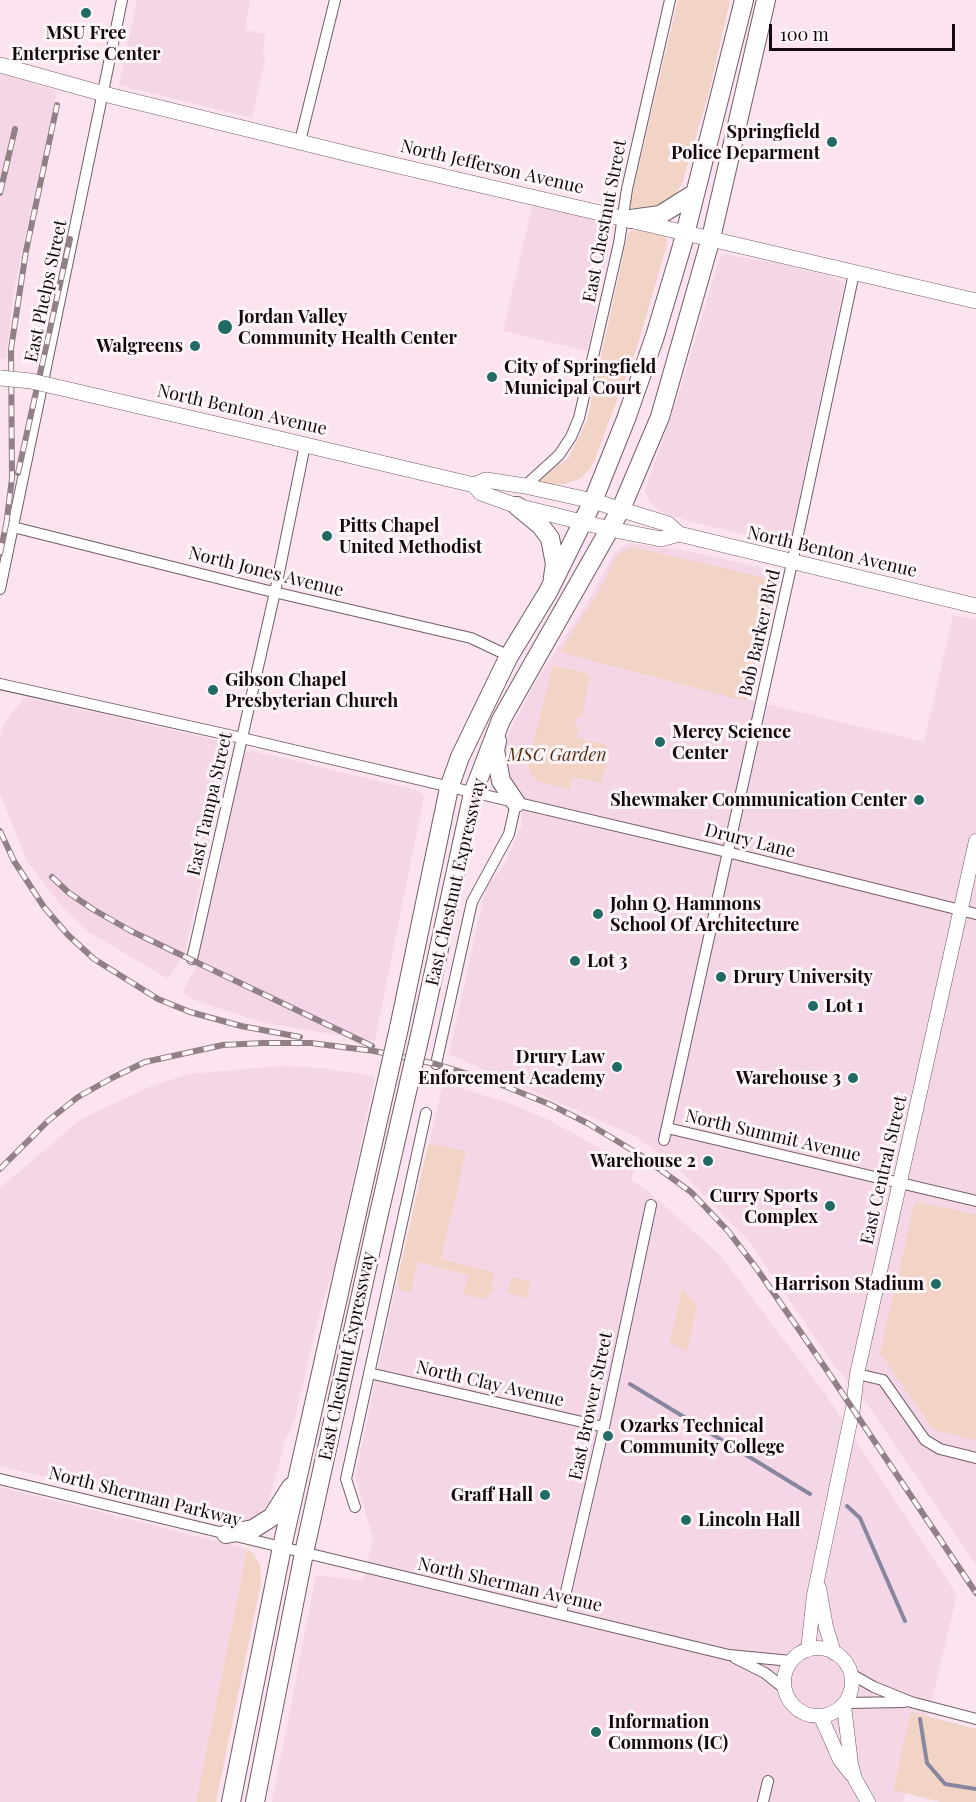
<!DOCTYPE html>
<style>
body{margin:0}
#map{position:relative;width:976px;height:1802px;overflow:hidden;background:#fbe3ef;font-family:"Playfair Display",serif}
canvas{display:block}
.scale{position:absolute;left:769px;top:24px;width:186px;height:27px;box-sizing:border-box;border:3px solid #120a0e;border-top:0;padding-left:8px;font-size:18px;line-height:21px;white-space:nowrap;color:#120a0e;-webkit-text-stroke:4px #fef5f9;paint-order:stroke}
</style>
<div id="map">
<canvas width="976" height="1802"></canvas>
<div class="scale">100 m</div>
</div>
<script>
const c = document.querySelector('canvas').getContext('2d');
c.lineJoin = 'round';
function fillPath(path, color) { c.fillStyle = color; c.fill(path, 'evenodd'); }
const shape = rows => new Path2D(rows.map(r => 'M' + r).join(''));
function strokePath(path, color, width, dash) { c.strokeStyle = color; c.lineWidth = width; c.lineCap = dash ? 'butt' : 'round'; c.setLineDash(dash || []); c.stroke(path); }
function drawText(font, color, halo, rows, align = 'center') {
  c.font = font + ' "Playfair Display",serif'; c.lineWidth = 6; c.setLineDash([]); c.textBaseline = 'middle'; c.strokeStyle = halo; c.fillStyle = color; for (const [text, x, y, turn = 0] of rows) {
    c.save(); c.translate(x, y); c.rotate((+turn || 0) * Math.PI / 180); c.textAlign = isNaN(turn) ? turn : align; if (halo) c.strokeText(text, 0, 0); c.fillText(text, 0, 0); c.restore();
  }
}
fillPath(shape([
 [137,0,250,0,245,30,266,34,262,54,266,56,252,118,119,85],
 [0,73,57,91,22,250,13,296,6,359,0,358],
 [532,206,610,223,614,226,587,351,503,331],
 [723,254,781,264,839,279,843,281,844,285,791,538,788,542,784,544,692,522,658,511,647,498,645,491,679,393,718,263],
 [629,543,688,551,781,572,753,701,924,742,953,615,976,620,976,1565,865,1401,833,1364,751,1244,675,1165,635,1136,449,1054,483,900,487,887,506,862,522,824,520,789,507,776,503,752,505,741,534,684,584,608,615,552],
 [25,697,221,741,228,748,229,754,185,952,168,979,89,932,63,908,27,861,0,794,0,740,4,723],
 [253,751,416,790,422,793,424,798,375,1041,265,1023,197,1001,182,993,194,971,244,756,247,752],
 [280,1066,320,1068,375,1076,335,1265,320,1311,295,1419,285,1441,268,1505,250,1521,241,1523,229,1523,0,1466,0,1188,81,1119,152,1086,189,1074],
 [443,1083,509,1103,551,1121,635,1169,631,1180,649,1192,719,1254,826,1395,957,1595,935,1687,903,1802,272,1802,316,1575,363,1581,373,1537,355,1477,397,1281],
 [0,1487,247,1549,196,1802,0,1802]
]), '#f5d6e6');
fillPath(shape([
 [678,0,730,0,710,88,682,184,671,201,645,210,636,209,631,207,630,203],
 [638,230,666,237,668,241,638,344,595,459,589,470,581,478,565,484,542,484,537,481,541,475,568,459,587,421,628,234,630,231],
 [634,547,773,580,745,701,560,652,596,596,617,555,624,550],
 [556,666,586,673,590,677,581,718,577,717,575,726,579,727,576,738,607,745,605,752,609,753,602,783,573,777,569,790,537,781,531,774,528,764,552,669],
 [431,1144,466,1151,441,1259,494,1272,492,1291,485,1299,463,1294,468,1275,418,1262,411,1293,400,1290,397,1281,428,1146],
 [915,1201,976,1215,976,1440,934,1430,880,1353],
 [512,1277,530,1281,528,1298,507,1293],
 [682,1288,697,1306,687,1351,670,1343],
 [247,1549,254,1554,260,1565,261,1583,216,1802,196,1802],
 [911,1712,976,1729,976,1802,941,1802,893,1790]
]), '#f1d4c5');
strokePath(shape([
 [630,1384,810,1494],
 [847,1506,860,1518,905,1621],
 [920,1719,927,1763,945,1784,976,1789]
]), '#88879f', 4);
const minor = shape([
 [300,141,335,0],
 [525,486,559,455,571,437,579,418,619,243,627,189,670,0],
 [13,527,261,589,471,638,509,656],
 [0,589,122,0],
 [0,684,242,738,727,852,976,914],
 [192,959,275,592,305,445],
 [436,1064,472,902,509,834,516,803],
 [667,1128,976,1201],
 [664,1140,792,563,854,273],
 [369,1373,604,1427],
 [857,1374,883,1380,925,1440,940,1449,976,1458],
 [0,1479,729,1655,791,1661],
 [355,1507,346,1479,426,1113],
 [561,1613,604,1427,651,1205],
 [735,1658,765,1673,785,1689],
 [851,1674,874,1687,911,1702,976,1719],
 [846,1703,904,1702],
 [763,1802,768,1781]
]);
const tertiary = shape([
 [819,1588,826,1627,834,1653],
 '784 1682a34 34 0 1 1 68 0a34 34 0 1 1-68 0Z',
 [808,1650,814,1595,853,1408,857,1374,976,841],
 [844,1706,851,1764,855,1779,868,1802],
 [821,1717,840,1760,852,1775]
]);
const secondary = shape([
 [0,65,104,94,369,159,976,301],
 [276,438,474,485,486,480,525,486,593,501,668,524,679,534],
 [474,485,481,493,517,506,610,529,661,539,679,534,976,606]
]);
const primary = shape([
 [631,219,660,215,695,193],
 [517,506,540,525,550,538,555,564,553,577],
 [497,741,495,750,501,781,516,803],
 [399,1028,449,788,460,757,509,656,548,592,593,501,626,419,655,336,682,246,744,0],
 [421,1031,473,793,501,720,621,509,660,417,711,238,766,0],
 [226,1534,253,1529,272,1517,291,1487],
 [231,1802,282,1547,356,1217],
 [255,1802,304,1553,377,1222]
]);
strokePath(minor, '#725e68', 12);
strokePath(tertiary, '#725e68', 15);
strokePath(secondary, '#725e68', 16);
strokePath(primary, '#725e68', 20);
strokePath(minor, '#fff', 10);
strokePath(tertiary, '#fff', 14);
strokePath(secondary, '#fff', 15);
strokePath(primary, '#fff', 18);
const rail = shape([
 [0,193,15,129],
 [18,473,70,239],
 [6,526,12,478,11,349,26,251,57,105],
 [0,554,7,520],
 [0,831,14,861,44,907,68,935,94,959,158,999,190,1012,241,1026,300,1037],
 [52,877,69,893,94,910,131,931,372,1046],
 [0,1169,49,1120,78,1097,112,1078,145,1062,223,1045,263,1043,311,1043,374,1051,436,1064,497,1083,549,1104,589,1124,640,1155,691,1192,728,1231,757,1269,824,1366,976,1593]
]);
strokePath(rail, '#918088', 6);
strokePath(rail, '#fef5f9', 4, [11]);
const secondaryBridge = shape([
 [0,378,31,381,276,438]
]);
const primaryBridge = shape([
 [356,1217,399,1028],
 [377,1222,421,1031]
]);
strokePath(secondaryBridge, '#725e68', 16, []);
strokePath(primaryBridge, '#725e68', 20, []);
strokePath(secondaryBridge, '#fff', 15);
strokePath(primaryBridge, '#fff', 18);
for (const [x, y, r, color] of [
 [86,13,6,"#216b64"],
 [832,142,6,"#216b64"],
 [225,327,8,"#216b64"],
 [195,346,6,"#216b64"],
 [492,377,6,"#216b64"],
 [327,536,6,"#216b64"],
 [213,690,6,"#216b64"],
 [660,742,6,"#216b64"],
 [919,800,6,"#216b64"],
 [598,914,6,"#216b64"],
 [575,961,6,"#216b64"],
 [721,977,6,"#216b64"],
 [813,1006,6,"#216b64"],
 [617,1067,6,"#216b64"],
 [853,1078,6,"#216b64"],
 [708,1161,6,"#216b64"],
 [830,1206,6,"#216b64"],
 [936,1284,6,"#216b64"],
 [608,1436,6,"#216b64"],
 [545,1495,6,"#216b64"],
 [686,1520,6,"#216b64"],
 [596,1732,6,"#216b64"]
]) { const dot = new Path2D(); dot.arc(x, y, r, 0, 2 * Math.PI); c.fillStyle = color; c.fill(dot); strokePath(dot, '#fef5f9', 2); }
drawText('bold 18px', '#120a0e', '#fef5f9', [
 ["MSU Free",86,33,"center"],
 ["Enterprise Center",86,54,"center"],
 ["Springfield",820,132,"right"],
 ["Police Deparment",820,153,"right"],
 ["Jordan Valley",238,317],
 ["Community Health Center",238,338],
 ["Walgreens",183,346,"right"],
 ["City of Springfield",504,367],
 ["Municipal Court",504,388],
 ["Pitts Chapel",339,526],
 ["United Methodist",339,547],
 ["Gibson Chapel",225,680],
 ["Presbyterian Church",225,701],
 ["Mercy Science",672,732],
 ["Center",672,753],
 ["Shewmaker Communication Center",907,800,"right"],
 ["John Q. Hammons",610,904],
 ["School Of Architecture",610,925],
 ["Lot 3",587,961],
 ["Drury University",733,977],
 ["Lot 1",825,1006],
 ["Drury Law",605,1057,"right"],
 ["Enforcement Academy",605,1078,"right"],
 ["Warehouse 3",841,1078,"right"],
 ["Warehouse 2",696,1161,"right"],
 ["Curry Sports",818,1196,"right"],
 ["Complex",818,1217,"right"],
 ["Harrison Stadium",924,1284,"right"],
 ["Ozarks Technical",620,1426],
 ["Community College",620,1447],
 ["Graff Hall",533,1495,"right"],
 ["Lincoln Hall",698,1520],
 ["Information",608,1722],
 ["Commons (IC)",608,1743]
], 'left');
drawText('18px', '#120a0e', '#fef5f9', [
 ["North Jefferson Avenue",492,167,13],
 ["East Chestnut Street",605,221,-79],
 ["East Phelps Street",46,291,-78],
 ["North Benton Avenue",242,410,13],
 ["North Benton Avenue",832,552,13],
 ["North Jones Avenue",266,572,14],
 ["Bob Barker Blvd",760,633,-77],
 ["East Tampa Street",210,804,-77],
 ["Drury Lane",750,841,14],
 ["East Chestnut Expressway",456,882,-77],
 ["North Summit Avenue",773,1136,13],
 ["East Central Street",884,1170,-77],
 ["East Chestnut Expressway",347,1356,-78],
 ["North Clay Avenue",490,1384,13],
 ["East Brower Street",591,1406,-78],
 ["North Sherman Parkway",145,1497,14],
 ["North Sherman Avenue",510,1585,13]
]);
drawText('italic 18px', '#582c11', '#fef5f9', [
 ["MSC Garden",557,755]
]);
</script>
